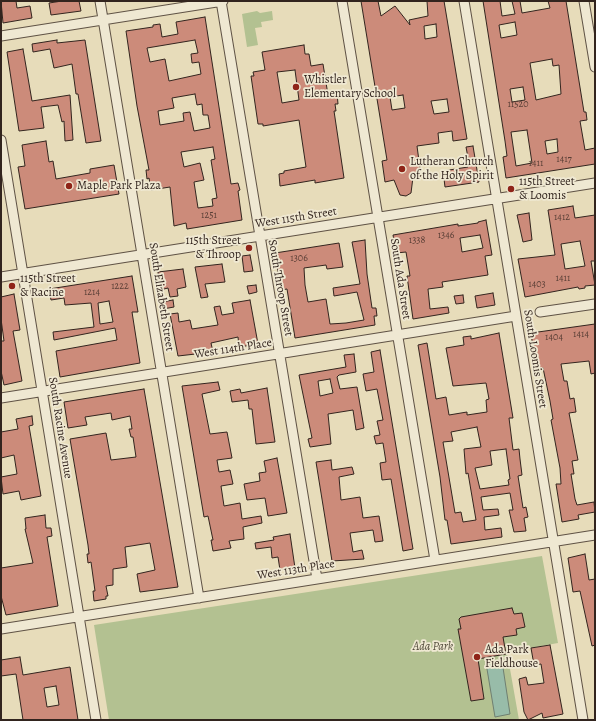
<!DOCTYPE html>
<style>
body{margin:0}
#map{position:relative;width:596px;height:721px;overflow:hidden;background:#e7dcba;font-family:Alegreya,serif}
canvas{display:block}
.frame{position:absolute;inset:0;border:2px solid #32241e;pointer-events:none}
</style>
<div id="map">
<canvas width="596" height="721"></canvas>
<div class="frame"></div>
</div>
<script>
const c = document.querySelector('canvas').getContext('2d');
c.lineJoin = 'round';
function fillPath(path, color) { c.fillStyle = color; c.fill(path, 'evenodd'); }
const shape = rows => new Path2D(rows.map(r => 'M' + r).join(''));
function strokePath(path, color, width, dash) { c.strokeStyle = color; c.lineWidth = width; c.lineCap = dash ? 'butt' : 'round'; c.setLineDash(dash || []); c.stroke(path); }
function drawText(font, color, halo, rows, align = 'center') {
  c.font = font + ' Alegreya,serif'; c.lineWidth = 3.5; c.setLineDash([]); c.textBaseline = 'middle'; c.strokeStyle = halo; c.fillStyle = color; for (const [text, x, y, turn = 0] of rows) {
    c.save(); c.translate(x, y); c.rotate((+turn || 0) * Math.PI / 180); c.textAlign = isNaN(turn) ? turn : align; if (halo) c.strokeText(text, 0, 0); c.fillText(text, 0, 0); c.restore();
  }
}
fillPath(shape([
 [257,11,260,13,272,11,273,20,261,22,262,27,255,28,258,45,247,47,242,14],
 [542,556,558,643,507,652,519,720,109,720,94,625]
]), '#b3c191');
const water = shape([
 [502,661,510,714,495,717,486,663,502,661]
]);
fillPath(water, '#98bca9');
strokePath(water, '#6f7f71', 1);
const building = shape([
 [1,1,16,1,17,8,30,6,32,18,3,23,1,1],
 [62,1,79,1,81,11,51,15,49,3,62,1],
 [361,1,378,1,381,16,395,6,410,25,409,20,428,16,427,1,444,1,467,139,453,141,452,131,438,133,439,143,417,146,421,176,413,177,411,193,406,196,400,195,394,180,385,182,382,161,387,160,361,1],
 [436,24,437,37,425,39,424,26,436,24],
 [403,95,405,108,392,110,390,97,403,95],
 [447,99,449,112,434,114,431,101,447,99],
 [483,1,500,1,502,16,515,14,512,1,520,1,522,13,550,8,548,1,566,1,584,112,586,112,587,120,580,121,585,150,595,148,595,164,506,178,503,157,507,156,505,141,483,1],
 [515,22,517,35,501,38,499,25,515,22],
 [552,59,553,66,559,65,561,94,536,100,530,63,552,59],
 [523,87,525,100,512,102,510,89,523,87],
 [527,130,532,163,516,166,511,132,527,130],
 [557,139,558,152,547,154,545,141,557,139],
 [205,17,231,184,238,183,240,190,238,191,242,220,187,229,186,223,174,226,170,187,151,190,149,178,147,179,146,170,149,170,137,106,126,31,153,27,153,25,160,24,162,37,178,34,176,22,205,17],
 [195,40,198,53,191,54,192,63,199,62,201,74,169,81,165,59,150,62,147,48,195,40],
 [195,94,197,105,202,104,203,115,208,115,210,128,194,131,190,112,183,113,184,121,160,125,158,111,174,108,172,98,195,94],
 [213,147,215,159,211,160,217,198,212,199,213,206,198,208,194,182,204,180,200,163,184,167,181,152,213,147],
 [57,40,57,43,85,40,101,141,86,143,78,94,76,94,72,64,54,68,50,49,33,52,32,44,57,40],
 [304,45,305,54,309,54,311,66,323,64,328,95,337,93,338,104,335,104,336,111,334,111,344,178,315,183,315,180,280,186,279,174,284,173,284,171,306,167,299,120,263,126,263,124,258,124,251,76,254,76,253,72,265,70,262,52,304,45],
 [295,70,299,100,282,103,277,72,295,70],
 [23,49,32,101,70,95,73,140,65,141,64,121,62,122,58,105,41,107,44,128,19,131,7,52,23,49],
 [46,141,49,162,53,161,56,179,90,173,90,169,114,165,119,194,25,209,18,167,25,166,22,145,46,141],
 [473,146,479,182,445,187,443,171,468,167,467,163,469,163,466,147,473,146],
 [573,206,575,218,595,215,595,261,591,261,595,285,585,286,585,288,579,289,578,287,525,297,518,259,555,255,548,210,573,206],
 [580,241,585,266,565,269,561,244,580,241],
 [529,213,532,240,523,242,517,215,529,213],
 [486,220,492,255,485,256,488,275,442,282,443,287,428,289,430,309,448,307,449,313,413,319,407,276,410,276,406,252,396,253,393,235,458,224,458,226,478,223,478,222,486,220],
 [480,235,483,248,462,252,460,238,480,235],
 [365,240,367,274,372,308,376,308,377,316,374,316,375,325,295,338,287,289,281,290,275,253,339,243,343,267,327,269,326,265,304,268,305,285,308,302,326,299,330,324,346,323,364,320,357,292,334,296,333,288,360,284,352,242,365,240],
 [250,255,253,271,244,272,242,256,250,255],
 [222,264,225,282,205,284,208,297,201,298,195,267,222,264],
 [183,269,186,287,177,289,178,296,170,297,168,288,160,290,158,272,183,269],
 [132,276,138,312,132,312,140,363,60,377,56,351,117,340,115,328,54,340,53,332,94,327,91,303,65,305,64,298,51,300,49,289,132,276],
 [109,301,113,322,100,324,98,303,109,301],
 [256,285,257,292,249,294,247,286,256,285],
 [493,293,495,305,477,308,475,296,493,293],
 [14,294,20,330,13,331,22,381,4,385,1,371,1,341,4,341,1,319,1,297,14,294],
 [463,295,464,303,456,304,454,296,463,295],
 [173,300,174,307,163,309,162,302,173,300],
 [250,300,258,344,239,347,238,337,211,343,213,352,178,356,170,314,178,313,179,322,190,320,192,329,218,325,214,307,220,306,222,315,234,313,232,303,250,300],
 [595,324,595,373,591,374,589,361,561,364,564,381,567,381,570,399,574,398,576,412,569,413,578,460,572,461,574,474,571,474,575,499,577,505,594,502,595,512,578,515,579,519,562,522,556,484,561,484,560,468,551,420,553,419,550,401,543,368,536,369,531,333,595,324],
 [499,333,513,418,509,418,513,450,519,449,520,459,522,475,518,476,523,508,526,507,528,517,524,518,526,531,514,532,509,510,513,510,510,493,481,497,483,510,498,509,499,515,484,517,485,530,501,528,502,537,451,544,447,520,445,520,440,477,418,345,427,343,436,399,446,397,449,415,467,412,467,415,487,412,486,400,489,399,486,383,453,386,446,348,464,345,463,337,471,336,471,339,499,333],
 [477,427,481,447,464,449,466,474,468,473,476,520,463,522,461,512,455,513,443,442,453,441,451,432,477,427],
 [506,449,510,479,508,480,509,485,480,489,475,468,492,465,490,451,506,449],
 [380,350,413,549,403,551,391,479,382,480,380,463,386,462,383,443,376,444,374,436,380,435,377,421,383,420,377,389,366,391,363,374,374,372,371,352,380,350],
 [354,354,356,372,339,375,337,377,340,389,357,387,364,428,356,430,353,410,328,414,331,444,310,447,308,439,312,438,299,375,346,367,344,355,354,354],
 [330,379,333,393,320,396,318,381,330,379],
 [218,382,220,390,202,394,210,434,227,432,232,458,217,460,219,472,230,470,233,484,221,486,224,506,240,503,242,519,261,516,262,523,243,527,244,539,229,541,231,548,213,551,211,540,213,540,208,516,204,517,203,511,182,386,218,382],
 [267,388,275,442,256,444,252,409,249,409,248,400,232,402,230,391,240,389,241,393,267,388],
 [144,389,178,587,140,592,137,574,155,570,150,543,125,547,127,567,113,569,113,585,106,586,108,596,106,596,106,599,94,601,93,591,95,591,91,562,88,563,87,554,89,554,88,545,70,439,106,433,111,460,136,457,133,437,131,437,129,429,132,429,130,416,112,420,111,413,85,417,87,425,68,428,64,402,144,389],
 [32,416,33,425,29,426,41,496,21,500,19,491,3,494,1,477,17,474,14,455,1,458,1,432,18,429,16,419,32,416],
 [277,458,287,513,268,516,265,498,247,500,244,484,260,481,259,473,266,472,264,461,277,458],
 [331,460,332,470,352,467,354,474,339,477,341,500,360,497,363,518,379,516,383,541,375,542,373,530,350,533,353,552,362,550,364,559,332,561,316,462,331,460],
 [45,515,46,528,51,528,52,536,47,537,58,606,6,615,1,596,1,568,33,563,25,529,26,529,25,518,45,515],
 [290,534,295,568,280,570,278,557,272,558,271,547,256,549,255,543,274,540,273,537,290,534],
 [585,554,589,580,595,579,595,645,592,646,580,591,573,592,568,558,585,554],
 [512,608,514,614,522,613,525,627,516,629,517,635,503,637,506,654,478,659,484,699,471,701,458,629,461,629,459,619,461,617,512,608],
 [550,645,563,714,543,718,542,713,528,720,524,712,519,679,526,677,528,685,544,683,541,664,534,665,531,648,550,645],
 [20,657,23,675,70,667,78,720,23,720,16,674,1,676,1,660,20,657],
 [56,686,59,705,47,707,44,688,56,686]
]);
fillPath(building, '#cc8b7a');
strokePath(building, '#32241e', 1);
const minor = shape([
 [100,1,199,598],
 [221,1,317,579],
 [342,1,435,560],
 [464,1,583,720],
 [584,1,595,67],
 [1,36,223,1],
 [1,140,96,720],
 [1,277,595,183],
 [540,312,595,304],
 [1,398,516,316],
 [1,629,595,535]
]);
strokePath(minor, '#5f5245', 11);
strokePath(minor, '#efe8d2', 9);
for (const [x, y, r, color] of [
 [296,87,4,"#8f2418"],
 [402,169,4,"#8f2418"],
 [69,186,4,"#8f2418"],
 [511,189,4,"#8f2418"],
 [249,248,4,"#8f2418"],
 [12,286,4,"#8f2418"],
 [477,657,4,"#8f2418"]
]) { const dot = new Path2D(); dot.arc(x, y, r, 0, 2 * Math.PI); c.fillStyle = color; c.fill(dot); strokePath(dot, '#efe8d2', 1.5); }
drawText('10px', '#583e35', null, [
 ["11520",518,105],
 ["1417",564,160],
 ["1411",536,164],
 ["1251",209,216],
 ["1412",562,218],
 ["1346",446,236],
 ["1338",417,241],
 ["1306",299,259],
 ["1411",563,279],
 ["1403",537,285],
 ["1222",120,287],
 ["1214",92,293],
 ["1414",581,335],
 ["1404",554,338]
]);
drawText('12px', '#32241e', '#efe8d2', [
 ["Whistler",304,80],
 ["Elementary School",304,94],
 ["Lutheran Church",410,162],
 ["of the Holy Spirit",410,176],
 ["115th Street",519,182],
 ["& Loomis",519,196],
 ["Maple Park Plaza",77,186],
 ["115th Street",241,241,"right"],
 ["& Throop",241,255,"right"],
 ["115th Street",20,279],
 ["& Racine",20,293],
 ["Ada Park",485,650],
 ["Fieldhouse",485,664]
], 'left');
drawText('12px', '#32241e', '#efe8d2', [
 ["West 115th Street",296,218,-9],
 ["South Ada Street",400,279,81],
 ["South Throop Street",280,288,80],
 ["South Elizabeth Street",161,297,81],
 ["West 114th Place",233,349,-9],
 ["South Loomis Street",535,359,81],
 ["South Racine Avenue",60,428,81],
 ["West 113th Place",296,570,-9]
]);
drawText('italic 12px', '#524b3b', '#efe8d2', [
 ["Ada Park",433,647]
]);
</script>
